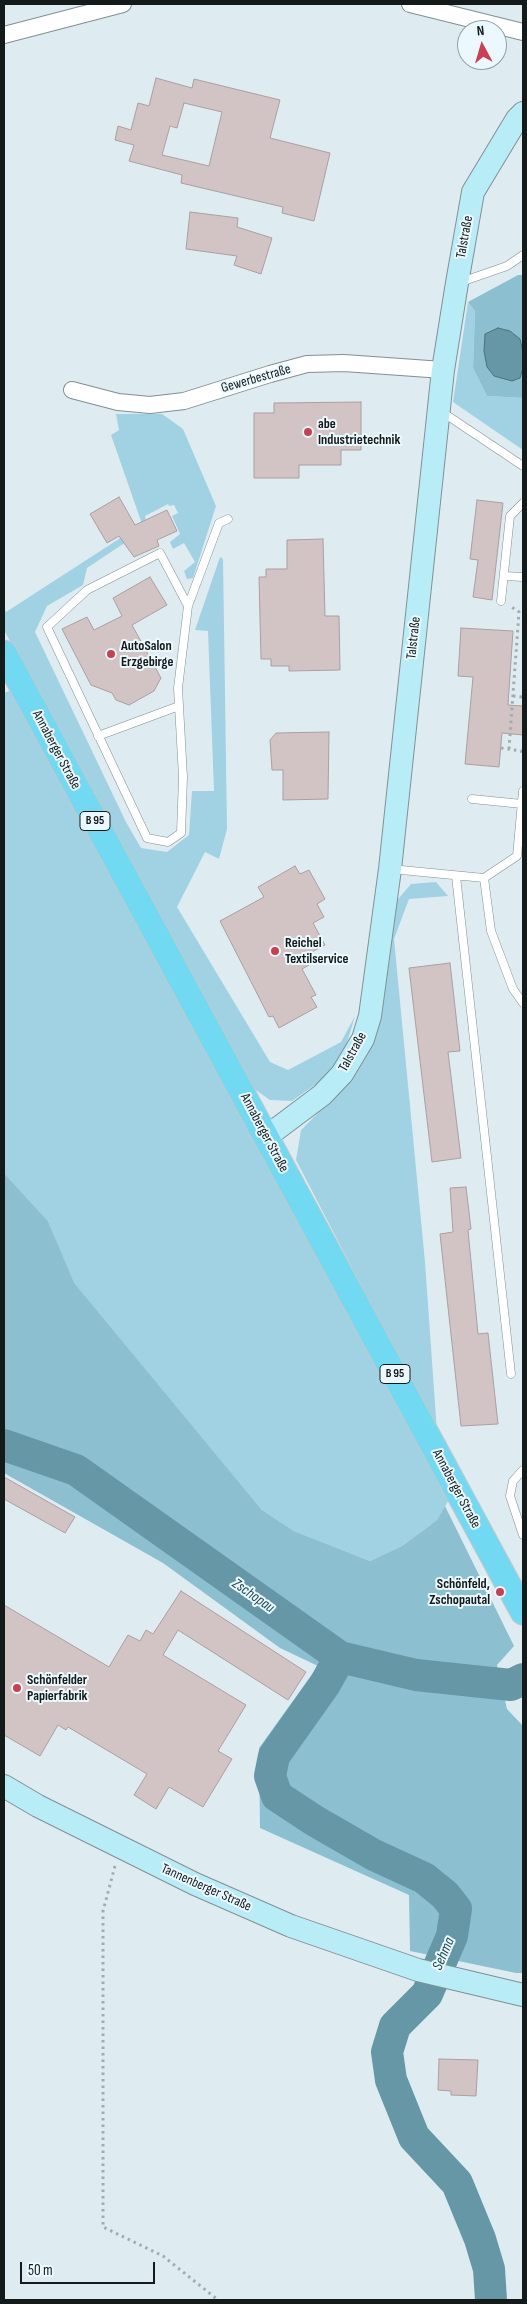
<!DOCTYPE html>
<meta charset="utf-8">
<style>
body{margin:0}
#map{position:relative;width:527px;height:2304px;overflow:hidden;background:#deecf1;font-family:"Sofia Sans Condensed",sans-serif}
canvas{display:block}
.frame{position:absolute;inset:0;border:5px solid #14191a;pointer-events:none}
.north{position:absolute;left:457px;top:20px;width:50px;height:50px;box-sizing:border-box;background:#ebf9fe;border:1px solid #959fa3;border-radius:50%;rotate:354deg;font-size:14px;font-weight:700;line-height:20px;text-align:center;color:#14191a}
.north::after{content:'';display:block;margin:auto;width:18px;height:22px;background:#ce3e53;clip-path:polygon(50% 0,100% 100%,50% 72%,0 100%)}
.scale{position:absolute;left:20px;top:2262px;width:135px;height:22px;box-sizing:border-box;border:2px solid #14191a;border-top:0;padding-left:6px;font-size:15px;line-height:18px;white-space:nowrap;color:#14191a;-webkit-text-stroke:4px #ebf9fe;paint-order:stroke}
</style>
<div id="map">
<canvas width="527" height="2304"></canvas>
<div class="frame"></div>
<div class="north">N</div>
<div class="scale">50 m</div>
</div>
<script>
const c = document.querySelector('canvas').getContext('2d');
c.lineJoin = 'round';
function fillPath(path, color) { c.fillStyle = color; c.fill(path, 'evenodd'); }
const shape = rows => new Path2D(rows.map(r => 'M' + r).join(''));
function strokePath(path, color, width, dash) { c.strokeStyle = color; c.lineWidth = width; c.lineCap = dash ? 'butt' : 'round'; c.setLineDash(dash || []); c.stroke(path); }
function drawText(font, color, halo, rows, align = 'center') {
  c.font = font + ' "Sofia Sans Condensed",sans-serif'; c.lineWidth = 4; c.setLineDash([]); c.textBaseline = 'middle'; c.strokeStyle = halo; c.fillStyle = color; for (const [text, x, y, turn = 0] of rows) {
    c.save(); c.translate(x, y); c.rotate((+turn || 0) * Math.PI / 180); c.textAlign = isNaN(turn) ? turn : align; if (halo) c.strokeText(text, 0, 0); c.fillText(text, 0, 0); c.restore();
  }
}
fillPath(shape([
 [468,302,475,311,473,368,487,396,523,398,523,450,453,402],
 [116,414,162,414,183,429,216,506,193,578,187,579,184,571,195,562,184,543,173,549,170,542,180,534,172,516,178,513,174,505,169,506,168,504,145,516,147,528,87,568,83,585,47,606,35,632,126,822,141,848,167,852,189,835,192,791,214,791,208,631,195,630,220,557,223,559,227,829,219,859,205,852,177,907,270,1062,288,1070,341,1042,355,1016,346,1046,329,1075,292,1101,270,1100,253,1088,4,630,4,608,6,612,142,524,111,435,119,430],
 [12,690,450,1498,437,1520,402,1546,370,1561,294,1531,262,1510,73,1283,48,1221,4,1173,4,693],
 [436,882,448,896,409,899,394,939,425,1262,437,1432,296,1160,301,1130,339,1092,362,1064,382,1011,393,905,411,884]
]), '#a0d2e3');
fillPath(shape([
 [518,275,523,275,523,398,487,396,473,368,475,311,468,302],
 [4,1173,48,1221,74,1283,262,1510,294,1531,370,1561,402,1546,437,1520,445,1506,514,1646,497,1665,507,1709,523,1726,523,1973,516,1973,410,1951,409,1895,260,1828,259,1748,318,1666,280,1648,163,1563,4,1473]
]), '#8cc0d0');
const water = shape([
 [498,328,510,331,520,339,523,352,523,368,520,378,512,381,494,376,487,367,484,351,485,334,498,328]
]);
fillPath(water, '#6597a7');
strokePath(water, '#4d717d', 1);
strokePath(shape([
 [4,1445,76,1470,340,1657,416,1675,511,1685,523,1679],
 [340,1657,325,1684,274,1756,270,1776,277,1796,315,1821,374,1855,424,1878,445,1895,456,1909,452,1936,427,1994,395,2026,387,2052,391,2080,414,2137,457,2183,480,2239,489,2269,491,2300]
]), '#6597a7', 32);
const building = shape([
 [156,78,192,88,194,79,280,100,270,138,330,153,314,221,282,213,283,207,181,183,182,175,129,161,134,145,115,140,118,126,131,130,138,103,149,106,156,78],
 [184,103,222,112,209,166,162,155,170,126,177,128,184,103],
 [190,212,238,218,237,227,272,238,261,274,234,265,237,256,186,249,190,212],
 [361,402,361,450,341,450,341,465,299,465,299,478,254,478,254,413,274,413,274,403,361,402],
 [119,497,135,525,167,510,177,531,157,540,159,546,134,557,119,536,107,543,90,514,119,497],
 [477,500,503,503,492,600,473,597,478,560,470,559,477,500],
 [323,539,325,616,339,616,340,670,289,671,289,666,271,666,271,659,261,659,259,577,266,577,266,569,287,569,287,540,323,539],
 [150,577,167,605,132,625,161,678,154,691,129,705,116,700,112,693,91,685,62,629,87,617,94,630,122,616,113,598,150,577],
 [461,628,513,631,508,705,523,706,523,735,502,733,499,767,465,764,473,677,458,676,461,628],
 [329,732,328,799,283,800,283,770,272,770,270,740,276,733,329,732],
 [295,866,300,874,309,870,325,899,317,904,324,917,313,923,325,945,304,956,309,965,302,969,316,995,311,997,317,1007,279,1028,273,1016,269,1017,220,921,264,897,258,887,295,866],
 [450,963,460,1051,448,1052,461,1158,432,1162,409,968,450,963],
 [466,1187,471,1229,468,1230,478,1334,488,1333,498,1424,461,1426,440,1234,453,1232,450,1188,466,1187],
 [4,1477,75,1517,65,1533,4,1499,4,1477],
 [181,1591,306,1672,288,1700,178,1630,163,1655,246,1705,218,1751,232,1759,203,1807,169,1787,156,1809,134,1795,147,1774,68,1727,66,1730,58,1725,40,1756,4,1735,4,1605,109,1667,128,1635,140,1641,146,1630,153,1634,181,1591],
 [439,2059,478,2060,476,2096,451,2095,451,2091,438,2090,439,2059]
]);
fillPath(building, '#d2c3c4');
strokePath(building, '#ac9e9f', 1);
const lane = shape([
 [461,282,507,266,523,255],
 [442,412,523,466],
 [504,576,523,577],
 [501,601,510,516,523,503],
 [188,606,178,688,183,777,181,833,168,842,147,838,47,627,87,590,160,553,188,606,219,523,228,519],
 [98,736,179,706],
 [472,799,522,804],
 [391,869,484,878,517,856,523,791],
 [456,876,511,1374],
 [484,878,491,931,513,989,523,1003],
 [523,1470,513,1481,510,1496,523,1535]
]);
const street = shape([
 [410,4,523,32],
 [4,35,123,4],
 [72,390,118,402,150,405,184,401,270,374,307,364,344,363,443,370]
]);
const secondary = shape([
 [266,1137,322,1095,342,1074,363,1039,370,1016,390,869,443,370,457,283,473,192,517,119,523,113],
 [4,1786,38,1806,195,1884,291,1926,418,1970,523,1995]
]);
const primary = shape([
 [4,653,523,1612]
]);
strokePath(lane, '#828f93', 9);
strokePath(street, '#828f93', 18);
strokePath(secondary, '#828f93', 24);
strokePath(primary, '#c7c8c8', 27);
strokePath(shape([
 [513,696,523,697],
 [501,748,521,751,523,754],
 [509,749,519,612,510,606],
 [115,1866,103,1911,103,2227,163,2256,218,2300]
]), '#a0acb0', 3, [2.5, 4]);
strokePath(lane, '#fff', 8);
strokePath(street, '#fff', 16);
strokePath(secondary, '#b8edf8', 22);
strokePath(primary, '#71daf2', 25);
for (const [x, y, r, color] of [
 [308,432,5,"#ce3e53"],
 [111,654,5,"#ce3e53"],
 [275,951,5,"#ce3e53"],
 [500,1592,5,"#ce3e53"],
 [17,1688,5,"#ce3e53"]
]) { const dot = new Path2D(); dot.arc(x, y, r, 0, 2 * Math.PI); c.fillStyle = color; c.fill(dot); strokePath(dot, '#ebf9fe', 2); }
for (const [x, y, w] of [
 [95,821,30],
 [395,1374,30]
]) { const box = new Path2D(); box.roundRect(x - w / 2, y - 9.5, w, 19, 4); c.fillStyle = '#ebf9fe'; c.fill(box); strokePath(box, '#14191a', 1); }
drawText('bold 12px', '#14191a', null, [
 ["B 95",95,821],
 ["B 95",395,1374]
]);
drawText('14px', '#14191a', '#ebf9fe', [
 ["Talstraße",465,237,-80],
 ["Gewerbestraße",256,379,-16],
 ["Talstraße",414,638,-84],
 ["Annaberger Straße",56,750,62],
 ["Talstraße",353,1052,-61],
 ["Annaberger Straße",264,1133,62],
 ["Annaberger Straße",456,1489,62],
 ["Tannenberger Straße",206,1888,24]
]);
drawText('bold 14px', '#14191a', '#ebf9fe', [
 ["abe",318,424],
 ["Industrietechnik",318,440],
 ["AutoSalon",121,646],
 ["Erzgebirge",121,662],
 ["Reichel",285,943],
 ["Textilservice",285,959],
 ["Schönfeld,",490,1584,"right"],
 ["Zschopautal",490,1600,"right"],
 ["Schönfelder",27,1680],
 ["Papierfabrik",27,1696]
], 'left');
drawText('italic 15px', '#1b4754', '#ebf9fe', [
 ["Zschopau",253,1596,35],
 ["Sehma",444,1954,-67]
]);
</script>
